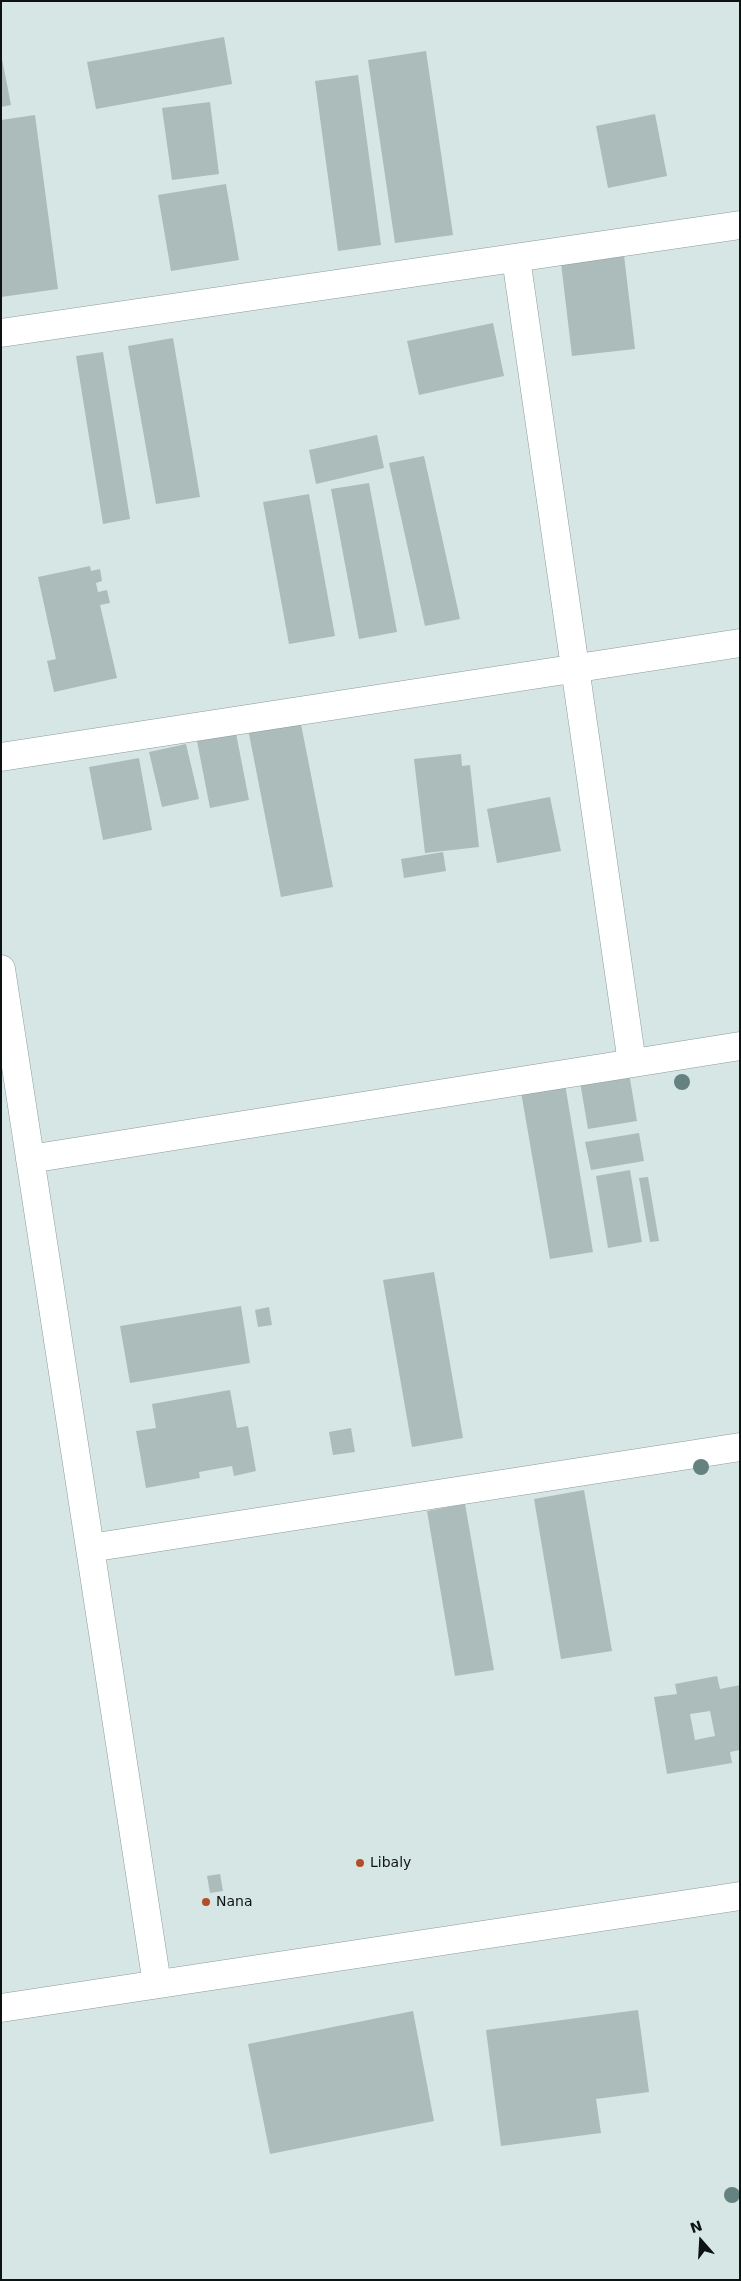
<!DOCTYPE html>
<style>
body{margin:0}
#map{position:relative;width:741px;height:2281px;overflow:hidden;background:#d5e6e4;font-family:"DejaVu Sans",sans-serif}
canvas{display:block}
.frame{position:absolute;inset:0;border:2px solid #0d1313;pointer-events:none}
.north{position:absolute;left:676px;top:2216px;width:50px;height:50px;-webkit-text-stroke:4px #d5e6e4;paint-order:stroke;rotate:341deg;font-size:14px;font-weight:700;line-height:20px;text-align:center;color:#0d1313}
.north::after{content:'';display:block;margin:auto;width:18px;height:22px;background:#0d1313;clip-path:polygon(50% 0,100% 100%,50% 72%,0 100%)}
</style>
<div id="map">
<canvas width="741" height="2281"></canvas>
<div class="frame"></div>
<div class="north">N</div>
</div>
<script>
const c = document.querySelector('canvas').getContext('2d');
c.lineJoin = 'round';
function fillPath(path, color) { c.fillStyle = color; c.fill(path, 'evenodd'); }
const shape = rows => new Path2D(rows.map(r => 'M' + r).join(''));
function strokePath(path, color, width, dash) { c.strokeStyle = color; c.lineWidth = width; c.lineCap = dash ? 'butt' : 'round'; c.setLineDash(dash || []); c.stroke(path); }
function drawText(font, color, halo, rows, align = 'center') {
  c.font = font + ' "DejaVu Sans",sans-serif'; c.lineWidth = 4.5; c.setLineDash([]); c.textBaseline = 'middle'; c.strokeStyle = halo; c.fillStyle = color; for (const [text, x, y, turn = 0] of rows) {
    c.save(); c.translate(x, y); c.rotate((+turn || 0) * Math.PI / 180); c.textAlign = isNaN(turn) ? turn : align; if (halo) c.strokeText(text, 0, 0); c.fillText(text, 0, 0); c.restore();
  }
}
fillPath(shape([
 [224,37,232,84,96,109,87,62],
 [426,51,453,235,395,243,368,60],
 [2,59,11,105,1,107,1,60],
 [358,75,381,245,338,251,315,81],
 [210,102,219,174,172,180,162,108],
 [655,114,667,176,608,188,596,126],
 [35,115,58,289,1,297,1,120],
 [226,184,239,260,171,271,158,195],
 [624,255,635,349,572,356,561,263],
 [493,323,504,376,419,395,407,341],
 [173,338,200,497,156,504,128,346],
 [103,352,130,519,103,524,76,356],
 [377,435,384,468,316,484,309,450],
 [424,456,460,619,425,626,389,463],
 [369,483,397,632,359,639,331,489],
 [309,494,335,636,289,644,263,502],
 [90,566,91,571,100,569,102,581,96,583,98,592,107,590,110,603,100,605,117,678,54,692,47,661,56,659,38,577],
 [300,719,333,887,281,897,248,729],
 [234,723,249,800,210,808,195,731],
 [186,744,199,799,162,807,149,752],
 [461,754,462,766,470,765,479,847,425,853,414,759],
 [139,758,152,830,103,840,89,767],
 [550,797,561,851,497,863,487,809],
 [443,852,446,871,404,878,401,859],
 [629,1073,637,1121,588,1129,580,1082],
 [565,1084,593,1252,550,1259,521,1092],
 [639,1133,644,1161,591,1170,585,1142],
 [630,1170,642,1242,608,1248,596,1176],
 [648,1177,659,1241,650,1242,639,1178],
 [434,1272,463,1438,412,1447,383,1280],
 [241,1306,250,1363,130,1383,120,1326],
 [269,1307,272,1325,258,1327,255,1310],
 [230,1390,237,1428,248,1426,256,1471,234,1476,232,1466,199,1472,200,1478,146,1488,136,1431,156,1428,152,1404],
 [351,1428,355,1452,333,1455,329,1432],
 [584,1490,612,1651,561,1659,534,1499],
 [465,1504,494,1670,455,1676,427,1511],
 [717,1676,720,1689,740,1685,740,1750,730,1752,732,1763,667,1774,654,1697,677,1694,675,1684],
 [710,1711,715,1736,695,1740,690,1714],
 [220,1874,223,1891,210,1893,207,1876],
 [638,2010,649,2092,596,2099,601,2133,501,2146,486,2030],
 [413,2011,434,2121,270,2154,248,2044]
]), '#abbcba');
const street = shape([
 [516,258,632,1063],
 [1,333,740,225],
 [1,757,740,643],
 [1,969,157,1984],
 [30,1159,740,1046],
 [90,1548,740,1447],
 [1,2008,740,1896]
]);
strokePath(street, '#8b9b9a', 29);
strokePath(street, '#fff', 28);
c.fillStyle = '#658280';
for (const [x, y] of [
 [682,1082],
 [701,1467],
 [732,2195]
]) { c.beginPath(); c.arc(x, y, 8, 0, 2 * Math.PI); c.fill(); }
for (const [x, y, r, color] of [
 [360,1863,5,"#b44d28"],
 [206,1902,5,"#b44d28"]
]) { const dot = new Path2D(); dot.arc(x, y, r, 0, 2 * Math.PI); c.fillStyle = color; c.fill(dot); strokePath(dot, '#d5e6e4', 2); }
drawText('14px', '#0d1313', '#d5e6e4', [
 ["Libaly",370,1863],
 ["Nana",216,1902]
], 'left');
</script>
